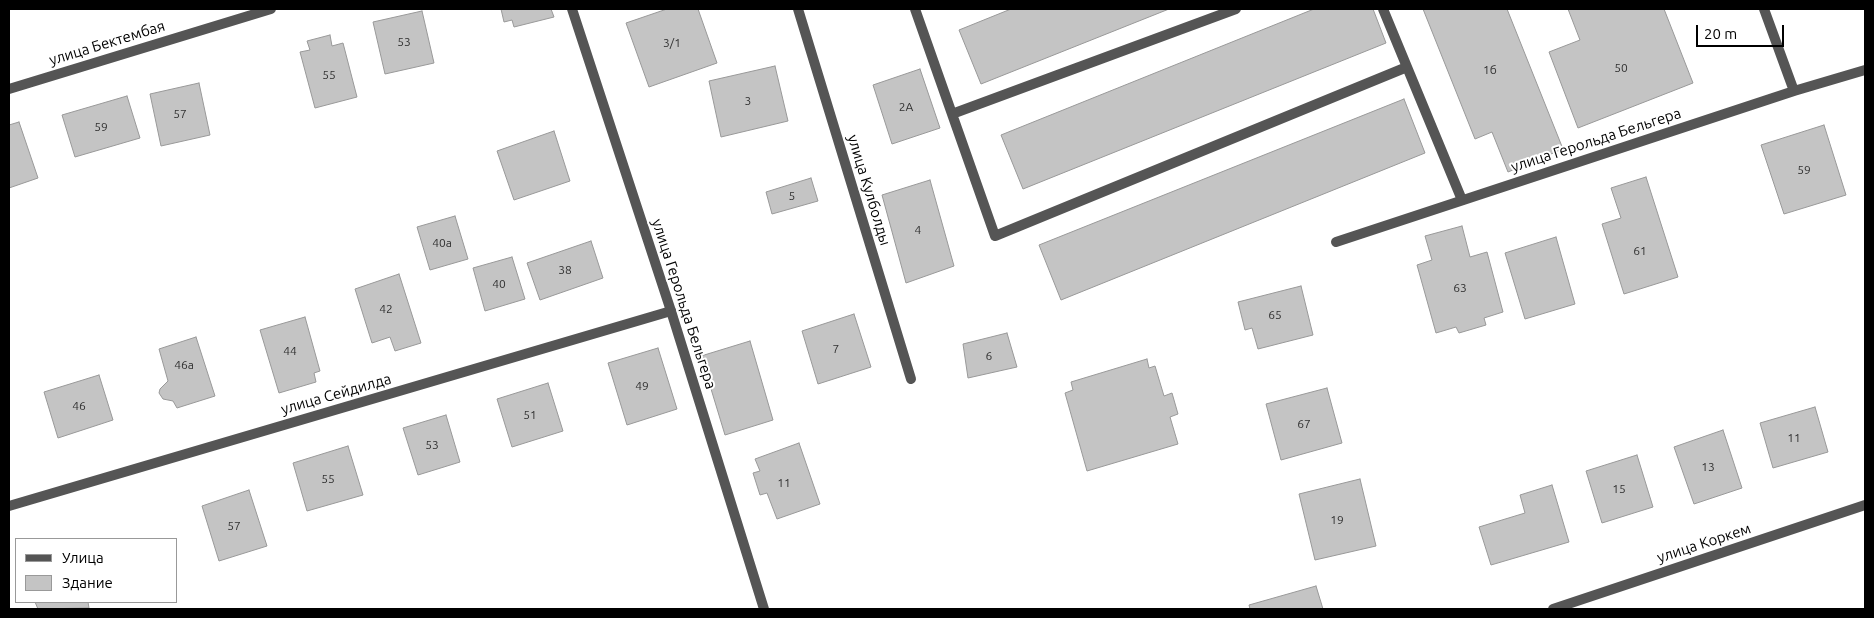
<!DOCTYPE html>
<meta charset="utf-8">
<style>
body{margin:0}
#map{position:relative;width:1874px;height:618px;overflow:hidden;background:#fff;font-family:Ubuntu,sans-serif}
canvas{display:block}
.frame{position:absolute;inset:0;border:10px solid #000;pointer-events:none}
.legend{position:absolute;left:15px;top:538px;width:162px;height:65px;box-sizing:border-box;background:#fff;border:1px solid #999;margin:0;padding:6px 9px;list-style:none;font-size:15px;color:#000}
.legend li{display:flex;align-items:center;gap:10px;height:25px}
.legend b{width:25px;border:1px solid #999}
.scale{position:absolute;left:1696px;top:25px;width:88px;height:22px;box-sizing:border-box;border:2px solid #000;border-top:0;padding-left:6px;font-size:15px;line-height:18px;white-space:nowrap;color:#000;-webkit-text-stroke:4px #fff;paint-order:stroke}
</style>
<div id="map">
<canvas width="1874" height="618"></canvas>
<div class="frame"></div>
<ul class="legend">
<li><b style="height:6px;background:#555"></b>Улица</li>
<li><b style="height:14px;background:#c4c4c4"></b>Здание</li>
</ul>
<div class="scale">20 m</div>
</div>
<script>
const c = document.querySelector('canvas').getContext('2d');
c.lineJoin = 'round';
function fillPath(path, color) { c.fillStyle = color; c.fill(path, 'evenodd'); }
const shape = rows => new Path2D(rows.map(r => 'M' + r).join(''));
function strokePath(path, color, width, dash) { c.strokeStyle = color; c.lineWidth = width; c.lineCap = dash ? 'butt' : 'round'; c.setLineDash(dash || []); c.stroke(path); }
function drawText(font, color, halo, rows, align = 'center') {
  c.font = font + ' Ubuntu,sans-serif'; c.lineWidth = 4; c.setLineDash([]); c.textBaseline = 'middle'; c.strokeStyle = halo; c.fillStyle = color; for (const [text, x, y, turn = 0] of rows) {
    c.save(); c.translate(x, y); c.rotate((+turn || 0) * Math.PI / 180); c.textAlign = isNaN(turn) ? turn : align; if (halo) c.strokeText(text, 0, 0); c.fillText(text, 0, 0); c.restore();
  }
}
const building = shape([
 [501,9,551,9,554,17,514,27,512,20,504,22,501,9],
 [667,9,698,9,717,63,649,87,626,23,667,9],
 [1011,9,1169,9,981,84,959,30,1011,9],
 [1314,9,1373,9,1386,43,1023,189,1001,135,1314,9],
 [1423,9,1507,9,1563,149,1508,172,1492,132,1475,139,1423,9],
 [1568,9,1664,9,1693,83,1578,128,1549,52,1580,40,1568,9],
 [422,11,434,63,385,74,373,22,422,11],
 [330,35,332,46,343,43,357,97,315,108,300,52,310,50,307,41,330,35],
 [775,66,788,121,721,137,709,81,775,66],
 [920,69,940,128,892,144,873,85,920,69],
 [199,83,210,135,161,146,150,94,199,83],
 [127,96,140,138,75,157,62,115,127,96],
 [1404,99,1425,153,1061,300,1039,245,1404,99],
 [19,122,38,178,9,188,9,125,19,122],
 [1824,125,1846,195,1784,214,1761,145,1824,125],
 [554,131,570,181,514,200,497,151,554,131],
 [1646,177,1678,277,1624,294,1602,224,1621,218,1611,188,1646,177],
 [811,178,818,201,772,214,766,192,811,178],
 [930,180,954,266,906,283,882,195,930,180],
 [455,216,468,259,430,270,417,227,455,216],
 [1462,226,1470,257,1487,252,1503,312,1484,318,1486,325,1459,333,1456,327,1436,333,1417,265,1432,260,1425,236,1462,226],
 [1556,237,1575,304,1525,319,1505,253,1556,237],
 [591,241,603,278,540,300,527,263,591,241],
 [512,257,525,299,485,311,473,268,512,257],
 [399,274,421,343,395,351,390,337,372,343,355,289,399,274],
 [1301,286,1313,335,1258,349,1252,328,1245,330,1238,302,1301,286],
 [854,314,871,367,818,384,802,331,854,314],
 [305,317,320,371,314,373,316,382,279,393,260,330,305,317],
 [1007,333,1017,367,968,378,963,344,1007,333],
 [196,337,215,396,177,408,173,401,163,399,159,393,160,389,168,381,159,349,196,337],
 [750,341,773,420,725,435,701,356,750,341],
 [658,348,677,409,627,425,608,363,658,348],
 [1147,359,1149,368,1155,366,1164,396,1172,393,1178,414,1170,417,1178,444,1087,471,1065,393,1073,390,1071,382,1147,359],
 [99,375,113,420,58,438,44,392,99,375],
 [548,383,563,431,512,447,497,399,548,383],
 [1327,388,1342,443,1281,460,1266,404,1327,388],
 [1815,407,1828,452,1773,468,1760,423,1815,407],
 [446,415,460,462,418,475,403,428,446,415],
 [1723,430,1742,488,1694,504,1674,447,1723,430],
 [799,443,820,504,777,519,767,493,760,495,753,473,760,471,755,459,799,443],
 [348,446,363,495,307,511,293,463,348,446],
 [1637,455,1653,507,1602,523,1586,471,1637,455],
 [1360,479,1376,546,1315,560,1299,494,1360,479],
 [1552,485,1569,542,1491,565,1479,527,1525,513,1520,495,1552,485],
 [249,490,267,546,219,561,202,506,249,490],
 [1316,586,1323,609,1250,609,1249,605,1316,586],
 [35,602,88,602,89,608,38,609,35,602]
]);
fillPath(building, '#c4c4c4');
strokePath(building, '#999', 1);
strokePath(shape([
 [915,9,995,236,1407,67],
 [1383,9,1462,200],
 [952,114,1236,9],
 [9,506,671,311]
]), '#555', 10);
strokePath(shape([
 [572,9,671,311,764,609],
 [798,9,911,379],
 [1764,9,1794,91],
 [9,89,271,9],
 [1336,242,1794,91,1865,70],
 [1553,609,1865,505]
]), '#555', 10);
drawText('12px', '#313131', null, [
 ["53",404,42],
 ["3/1",672,43],
 ["50",1621,68],
 ["1б",1490,70],
 ["55",329,75],
 ["3",748,101],
 ["2А",906,107],
 ["57",180,114],
 ["59",101,127],
 ["59",1804,170],
 ["5",792,196],
 ["4",918,230],
 ["40а",442,243],
 ["61",1640,251],
 ["38",565,270],
 ["40",499,284],
 ["63",1460,288],
 ["42",386,309],
 ["65",1275,315],
 ["7",836,349],
 ["44",290,351],
 ["6",989,356],
 ["46а",184,365],
 ["49",642,386],
 ["46",79,406],
 ["51",530,415],
 ["67",1304,424],
 ["11",1794,438],
 ["53",432,445],
 ["13",1708,467],
 ["55",328,479],
 ["11",784,483],
 ["15",1619,489],
 ["19",1337,520],
 ["57",234,526]
]);
drawText('15px', '#000', '#fff', [
 ["улица Бектембая",107,43,-17],
 ["улица Герольда Бельгера",1596,140,-18],
 ["улица Кулболды",869,190,73],
 ["улица Герольда Бельгера",684,304,72],
 ["улица Сейдилда",336,394,-16],
 ["улица Коркем",1704,543,-18]
]);
</script>
